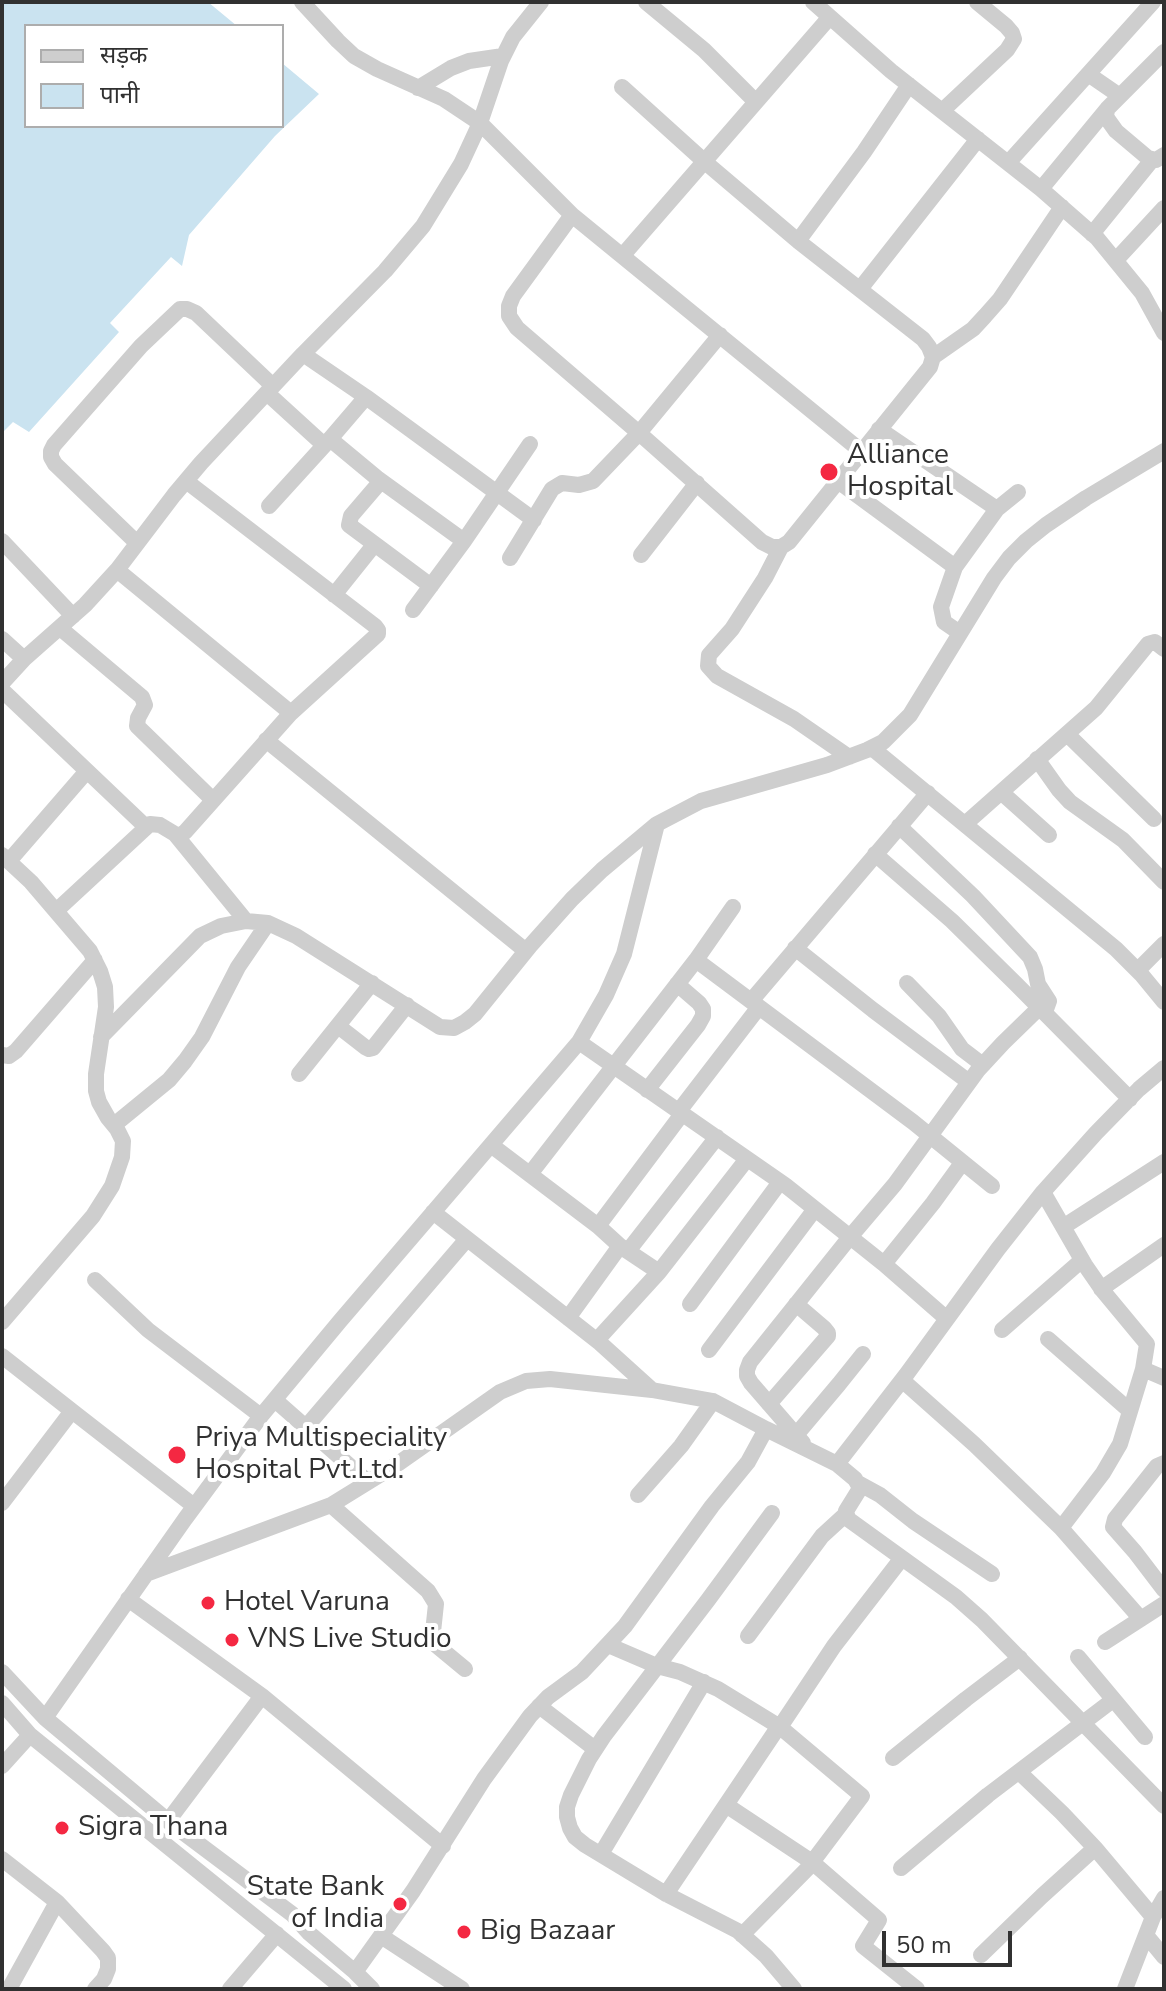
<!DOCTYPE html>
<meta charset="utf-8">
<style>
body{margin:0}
#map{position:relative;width:1166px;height:1991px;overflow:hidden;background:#fff;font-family:"Nunito Sans","Noto Sans Devanagari",sans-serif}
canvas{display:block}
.frame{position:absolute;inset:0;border:4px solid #313131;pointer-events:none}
.legend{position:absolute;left:24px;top:24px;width:260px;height:104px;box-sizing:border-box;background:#fff;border:2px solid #adadad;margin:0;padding:10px 14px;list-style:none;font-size:24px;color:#313131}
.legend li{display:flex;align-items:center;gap:16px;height:40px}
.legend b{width:40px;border:2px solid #adadad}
.scale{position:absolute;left:882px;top:1931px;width:130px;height:36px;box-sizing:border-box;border:4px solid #313131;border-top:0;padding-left:10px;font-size:24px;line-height:28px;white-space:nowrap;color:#313131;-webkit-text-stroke:6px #fff;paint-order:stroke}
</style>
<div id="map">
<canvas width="1166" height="1991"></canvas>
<div class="frame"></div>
<ul class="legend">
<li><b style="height:10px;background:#cecece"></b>सड़क</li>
<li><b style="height:22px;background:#cae3f0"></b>पानी</li>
</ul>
<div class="scale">50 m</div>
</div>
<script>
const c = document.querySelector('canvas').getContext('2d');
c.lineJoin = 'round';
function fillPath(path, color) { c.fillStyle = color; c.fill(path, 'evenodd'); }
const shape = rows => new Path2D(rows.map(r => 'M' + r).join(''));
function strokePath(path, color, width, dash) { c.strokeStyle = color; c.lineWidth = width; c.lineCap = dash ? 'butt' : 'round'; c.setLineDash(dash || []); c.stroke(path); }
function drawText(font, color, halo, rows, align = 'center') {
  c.font = font + ' "Nunito Sans",sans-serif'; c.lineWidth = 8; c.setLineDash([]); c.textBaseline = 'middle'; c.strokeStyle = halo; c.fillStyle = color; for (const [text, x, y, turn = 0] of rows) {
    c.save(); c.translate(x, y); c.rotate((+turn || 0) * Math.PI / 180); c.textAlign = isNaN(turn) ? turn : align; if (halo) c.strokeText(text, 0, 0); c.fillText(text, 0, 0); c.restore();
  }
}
fillPath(shape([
 [5,2,208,2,237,26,26,26,26,126,282,126,282,63,319,94,275,136,189,235,182,266,171,257,110,323,119,332,29,432,13,422,2,433,2,6]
]), '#cae3f0');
strokePath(shape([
 [302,2,338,41,354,56,377,69,444,99,480,123,572,215,861,451],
 [646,2,704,50,755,101],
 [813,2,891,71,1041,189,1097,238,1142,293,1164,333],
 [1164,52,1107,109,1106,117,1116,131,1148,158,1156,160,1164,155],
 [1088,74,1120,96],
 [418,88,451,68,469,61,503,56],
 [942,111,1007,50,1014,39,1012,33,1006,26,977,2],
 [1008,163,1153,2],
 [1041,189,1107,109],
 [572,215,513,296,509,306,509,316,517,328,639,433,762,542,772,547,781,547,789,542,930,367,933,357,929,347,923,339,798,241,705,162,622,87],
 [1092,234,1152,160],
 [798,241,864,152,909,85],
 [623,255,829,18],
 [1116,260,1164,208],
 [860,289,978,139],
 [303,354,366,397,534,520],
 [933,357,973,329,985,316,1000,299,1062,207],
 [267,393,324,445],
 [879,429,997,509],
 [330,439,377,478,464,541],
 [381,481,351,516,349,525,431,586],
 [838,481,955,567],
 [269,506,330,439,366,397],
 [2,541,73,616],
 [137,543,55,464,51,457,51,451,54,445,141,346,180,309,187,309,196,313,273,386],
 [781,547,765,578,732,629,709,655,708,666,717,676,794,719,849,757],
 [641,555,697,483],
 [510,558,552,489,562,483,579,485,593,481,639,433,720,335],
 [117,570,291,713],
 [334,595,374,545],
 [413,610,464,541,530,444],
 [60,628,142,697,145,705,138,718,137,726,213,800],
 [960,633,944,622,941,607,955,567,997,509,1018,492],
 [2,639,24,659],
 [2,683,24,659,85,605,117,570,174,495,201,463,303,354,385,271,423,226,461,164,480,123,501,61,513,37,541,2],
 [2,690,146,827],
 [1067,734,1154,819],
 [266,740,526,951],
 [872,748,1116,949,1141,974,1164,1002],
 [1037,759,1059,790,1070,802,1123,840,1164,882],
 [1001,792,1049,835],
 [965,824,1096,708,1148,644,1155,642,1164,649],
 [899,826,973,896,1030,957,1035,969,1038,984,1049,1001,1045,1012],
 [175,834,246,921],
 [875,854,952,921,1016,984,1130,1099],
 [2,855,31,882,90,951,100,971,105,987,106,1007,96,1074,96,1091,99,1102,108,1118,117,1129,123,1141,122,1157,112,1186,93,1216,2,1322],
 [9,861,87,771],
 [56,911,150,824,160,825,175,834,180,835,185,832,291,713,378,634,378,630,375,626,186,481],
 [795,948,873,1010,969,1082],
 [696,960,913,1122,992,1186],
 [1138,970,1164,944],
 [907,983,939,1016,962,1049,983,1065],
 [751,1001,928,793],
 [338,1026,365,1047,369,1049,373,1048,407,1005],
 [101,1037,200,936,221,926,246,921,268,923,296,936,440,1027,454,1028,465,1022,475,1014,530,946,572,899,602,870,657,824,701,801,827,765,867,750,883,742,910,715,994,578,1009,558,1026,541,1046,525,1086,498,1164,451],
 [579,1042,785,1185,884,1264,947,1319],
 [2,1055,9,1056,16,1051,95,960],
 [299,1074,372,983],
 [647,1090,698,1025,703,1016,703,1009,699,1003,677,984],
 [679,1111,759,1007],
 [114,1125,169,1080,185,1061,202,1037,238,967,268,923],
 [491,1145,598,1226,620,1246,659,1272],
 [530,1174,696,960,733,907],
 [1043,1192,1085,1265,1103,1291,1147,1344,1143,1369,1120,1444,1103,1473,1061,1528],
 [433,1212,600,1343,652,1390],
 [598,1226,682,1114],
 [1063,1227,1164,1162],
 [628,1251,717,1137],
 [884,1264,933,1203,962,1163],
 [95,1280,148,1330,261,1416],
 [1101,1289,1164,1245],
 [690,1304,780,1182],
 [568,1318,620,1246],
 [1002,1330,1082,1260],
 [1048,1339,1130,1411],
 [597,1340,659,1272,747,1159],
 [709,1350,815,1209],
 [2,1356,72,1411],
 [1143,1369,1164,1378],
 [902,1380,974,1444,1061,1528,1141,1619],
 [275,1400,368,1482],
 [769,1404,828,1336,828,1333,824,1328,796,1304],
 [306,1427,467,1239],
 [796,1435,839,1384,863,1354],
 [803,1443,751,1383,747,1376,747,1370,750,1362,850,1237,895,1184,978,1070,1003,1043,1040,1007],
 [1164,1463,1157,1466,1115,1519,1113,1527,1135,1552,1164,1590],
 [837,1464,855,1479,859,1486,859,1490,846,1511,848,1519,956,1597,982,1620,1164,1806],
 [858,1483,880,1495,913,1521,992,1574],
 [638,1495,681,1446,713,1401],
 [2,1503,72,1411,194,1506],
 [331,1505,428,1591,436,1604,433,1632,436,1645,465,1669],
 [772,1513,708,1600,604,1736,589,1759,571,1795,567,1807,567,1817,570,1828,575,1837,585,1845,666,1894,738,1931,766,1956,794,1989],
 [146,1574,331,1505,399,1463,500,1392,526,1381,550,1379,652,1390,713,1401,766,1429],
 [128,1599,262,1696,443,1846],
 [748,1636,822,1536,846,1514],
 [1105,1642,1164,1604],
 [608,1645,657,1666,680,1672,718,1689,780,1727,862,1796,807,1869,742,1935],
 [1078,1657,1145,1737],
 [2,1672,45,1718,168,1821,292,1914,309,1933,355,1972,372,1989],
 [2,1703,30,1735,344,1989],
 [539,1706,595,1749],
 [45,1718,185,1519,261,1416,340,1321,579,1042,606,995,624,954,657,824],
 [780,1727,834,1646,902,1558],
 [893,1758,966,1699,1020,1658],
 [2,1766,30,1735],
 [1019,1772,1062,1813,1095,1848,1153,1917],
 [726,1805,812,1862,879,1920,863,1946,917,1989],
 [168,1821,262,1696],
 [601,1854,704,1682],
 [2,1859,57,1902,103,1951,108,1958,108,1969,104,1979,95,1989],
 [901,1868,988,1795,1113,1700],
 [666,1894,779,1726],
 [1146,1935,1164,1957],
 [381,1936,462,1989],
 [981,1955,1042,1896,1095,1848],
 [355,1972,413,1891,484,1779,530,1716,548,1697,582,1672,625,1626,712,1506,748,1462,766,1429,837,1464,906,1375,998,1249,1043,1192,1096,1133,1139,1089,1164,1068],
 [9,1989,57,1902],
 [230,1989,277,1934],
 [1125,1989,1153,1917,1164,1898]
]), '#cecece', 16);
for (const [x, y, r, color] of [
 [829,472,10,"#f42842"],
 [177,1455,10,"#f42842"],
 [208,1603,8,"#f42842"],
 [232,1640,8,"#f42842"],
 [62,1828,8,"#f42842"],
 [400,1904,8,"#f42842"],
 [464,1932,8,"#f42842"]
]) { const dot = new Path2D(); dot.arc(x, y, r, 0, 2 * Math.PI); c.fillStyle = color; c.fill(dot); strokePath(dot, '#fff', 3); }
drawText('28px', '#313131', '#fff', [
 ["Alliance",847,456],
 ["Hospital",847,488],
 ["Priya Multispeciality",195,1439],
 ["Hospital Pvt.Ltd.",195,1471],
 ["Hotel Varuna",224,1603],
 ["VNS Live Studio",248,1640],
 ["Sigra Thana",78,1828],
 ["State Bank",384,1888,"right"],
 ["of India",384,1920,"right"],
 ["Big Bazaar",480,1932]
], 'left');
</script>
